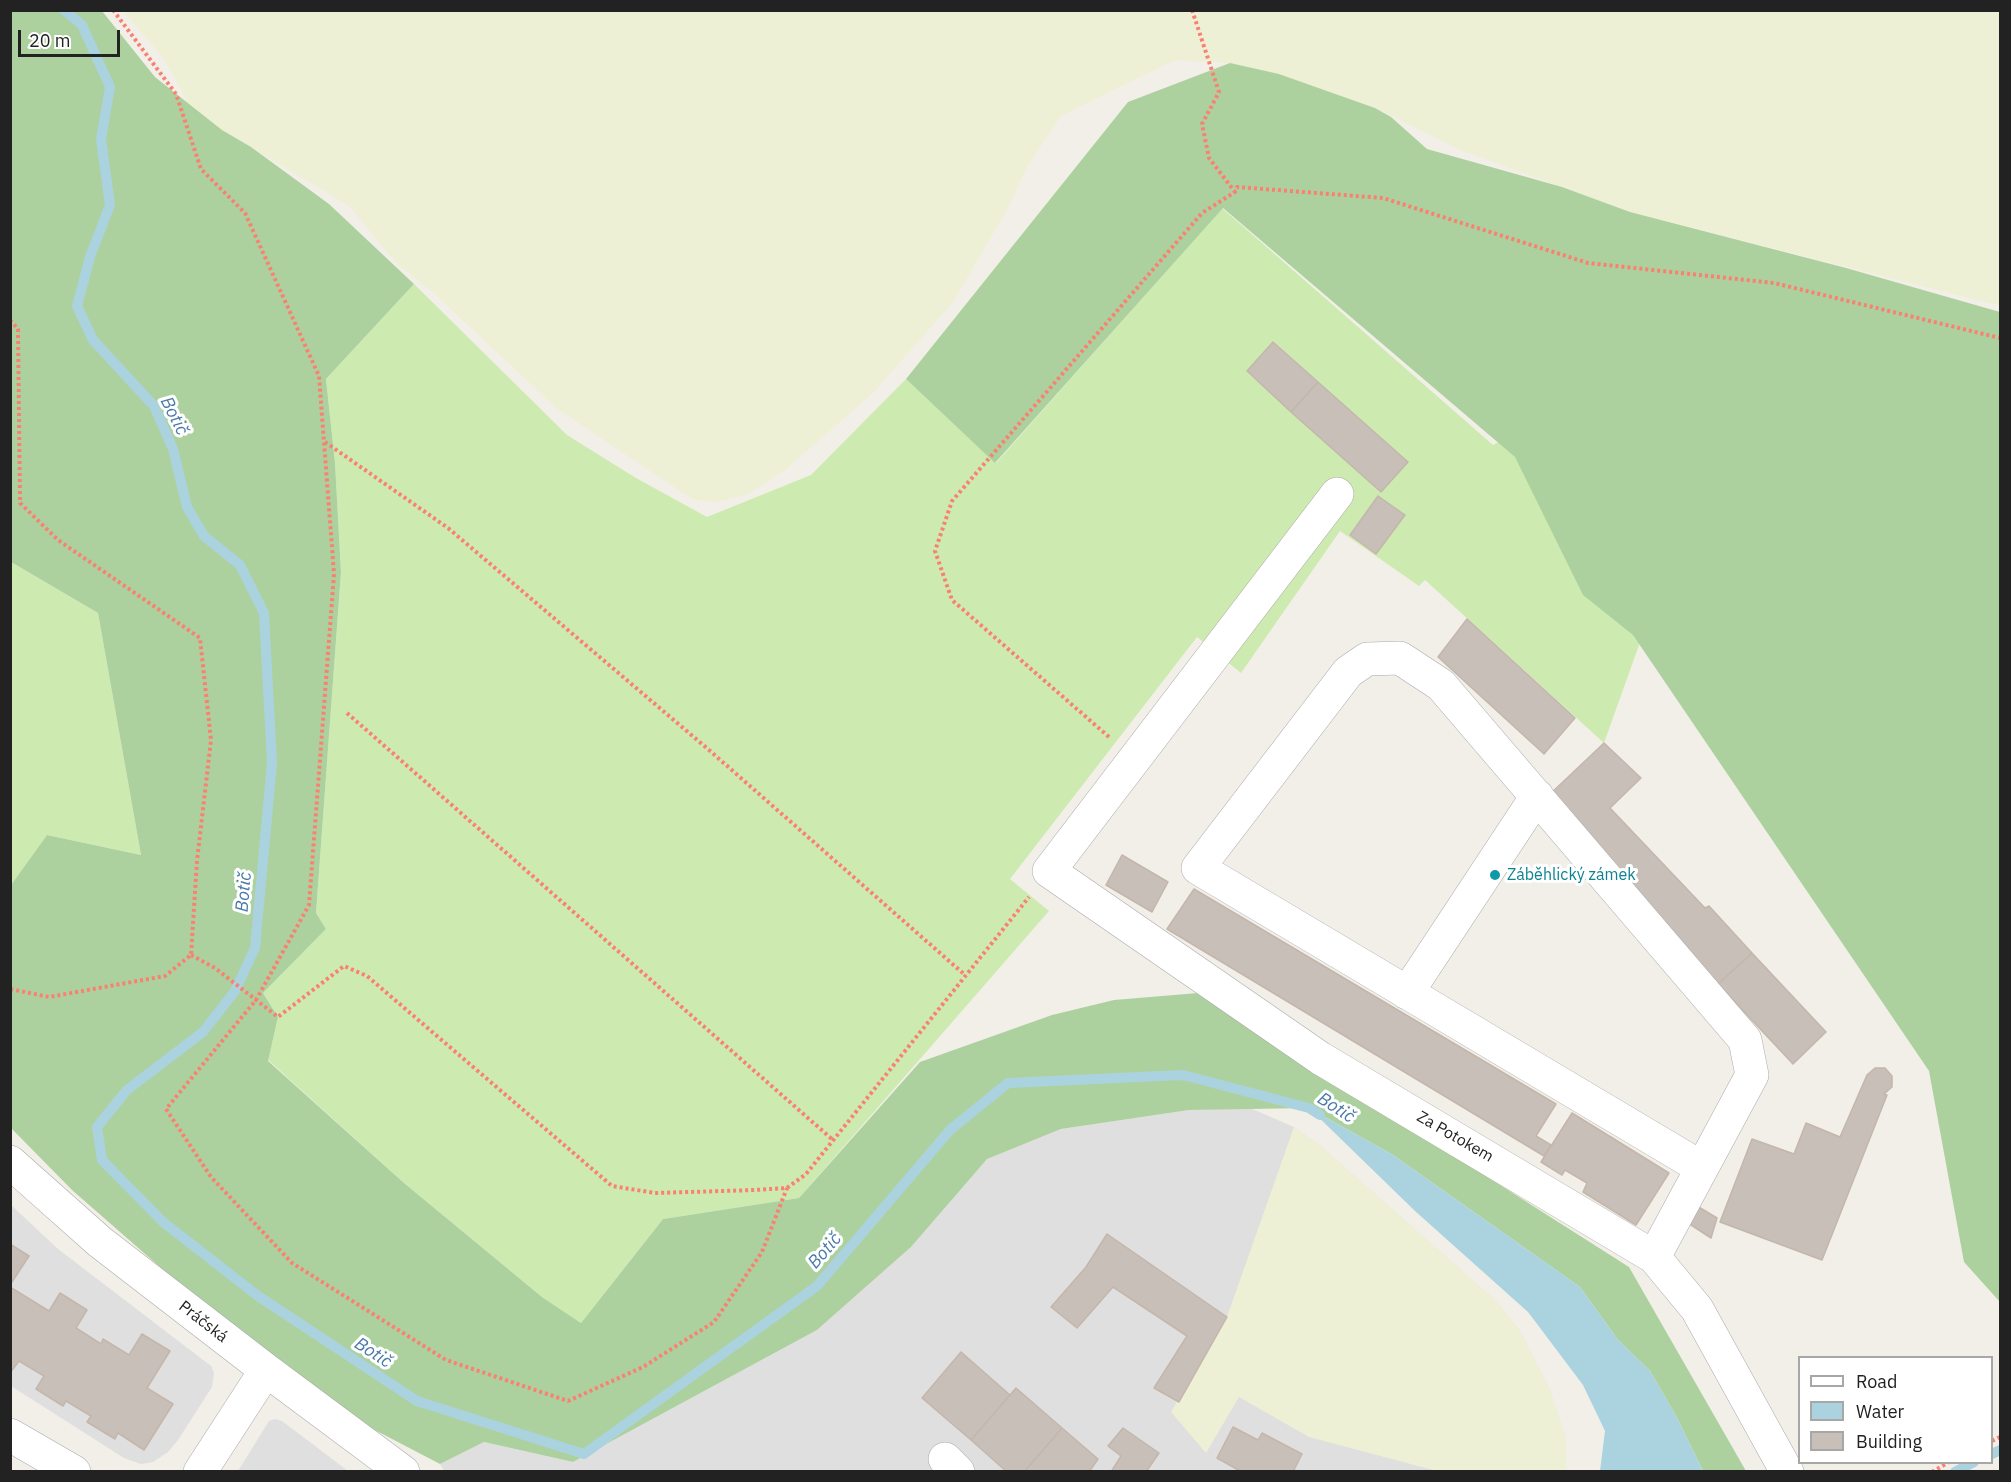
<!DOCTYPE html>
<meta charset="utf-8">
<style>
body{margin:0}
#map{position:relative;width:2011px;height:1482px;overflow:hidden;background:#f2efe9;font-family:"IBM Plex Sans",sans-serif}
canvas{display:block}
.frame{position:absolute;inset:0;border:12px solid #222;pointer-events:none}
.legend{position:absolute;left:1798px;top:1356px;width:195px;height:108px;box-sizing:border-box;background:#fff;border:2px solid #a7a7a7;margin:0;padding:8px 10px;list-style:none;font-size:18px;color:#222}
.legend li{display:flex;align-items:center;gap:12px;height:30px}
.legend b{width:30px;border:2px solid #a7a7a7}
.scale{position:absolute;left:18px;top:30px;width:102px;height:27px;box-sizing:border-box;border:3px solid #222;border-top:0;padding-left:8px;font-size:18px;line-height:21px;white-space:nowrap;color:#222;-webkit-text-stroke:4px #fff;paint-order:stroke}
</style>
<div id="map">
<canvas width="2011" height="1482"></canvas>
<div class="frame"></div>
<ul class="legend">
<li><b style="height:8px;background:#fff"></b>Road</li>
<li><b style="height:16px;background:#aad3df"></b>Water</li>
<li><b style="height:16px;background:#c7bfb8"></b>Building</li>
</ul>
<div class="scale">20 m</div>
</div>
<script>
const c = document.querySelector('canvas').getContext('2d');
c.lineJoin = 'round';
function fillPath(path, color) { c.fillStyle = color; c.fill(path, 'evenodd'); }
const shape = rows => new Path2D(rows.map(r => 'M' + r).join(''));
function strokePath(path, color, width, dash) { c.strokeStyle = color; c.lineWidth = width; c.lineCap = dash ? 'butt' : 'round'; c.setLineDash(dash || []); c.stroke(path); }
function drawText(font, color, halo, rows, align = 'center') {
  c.font = font + ' "IBM Plex Sans",sans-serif'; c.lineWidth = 6; c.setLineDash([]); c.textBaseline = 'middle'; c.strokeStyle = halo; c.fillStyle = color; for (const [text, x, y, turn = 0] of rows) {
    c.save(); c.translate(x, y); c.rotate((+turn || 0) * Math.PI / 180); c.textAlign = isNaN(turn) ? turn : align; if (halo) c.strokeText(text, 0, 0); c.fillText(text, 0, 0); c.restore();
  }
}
fillPath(shape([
 [1250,1108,1294,1127,1323,1148,1496,1301,1520,1331,1549,1388,1566,1439,1566,1471,445,1472,440,1464,484,1442,573,1462,817,1330,911,1247,986,1159,1061,1129,1189,1110],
 [10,1204,58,1249,211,1366,214,1373,212,1387,178,1440,168,1452,153,1462,141,1464,124,1458,11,1386],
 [275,1419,282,1421,348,1471,238,1471,269,1421]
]), '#e0dfdf');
fillPath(shape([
 [123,11,2000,11,2000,306,1630,212,1460,150,1375,108,1279,74,1230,63,1175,60,1061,116,1027,167,1007,210,953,302,873,393,784,471,746,495,717,502,692,499,556,408,437,296,395,262,349,206,222,130,188,103,164,59],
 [1294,1127,1323,1148,1496,1301,1520,1331,1549,1388,1566,1439,1566,1471,1437,1471,1309,1437,1239,1397,1206,1453,1171,1412,1227,1317]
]), '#eef0d5');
fillPath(shape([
 [1222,208,1493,445,1765,293,1604,743,1425,580,1419,586,1340,531,1241,673,1197,637,1010,879,1049,911,799,1198,663,1219,581,1323,542,1297,404,1183,268,1060,278,1017,263,993,326,929,316,913,341,572,335,463,326,379,414,284,567,435,636,478,707,517,811,475,906,379,996,463],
 [1274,342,1408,462,1381,492,1247,372],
 [1378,496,1405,515,1376,554,1350,534],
 [11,562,98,613,141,855,47,835,11,885]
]), '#cdebb0');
fillPath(shape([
 [11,11,102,11,155,77,222,130,251,147,329,204,414,284,326,379,335,463,341,572,316,913,326,929,263,993,278,1017,268,1061,404,1183,542,1297,581,1323,663,1219,799,1198,920,1062,1052,1015,1114,1000,1198,993,1629,1267,1746,1471,1703,1471,1676,1416,1650,1371,1618,1340,1580,1287,1393,1155,1309,1108,1189,1110,1061,1129,987,1159,911,1247,817,1330,573,1462,484,1442,440,1464,369,1427,256,1351,72,1190,11,1128,11,885,47,835,141,855,98,613,11,562],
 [1230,63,1279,74,1375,108,1391,117,1427,149,1562,187,1630,212,1846,268,2000,312,2000,1302,1964,1262,1929,1071,1633,635,1583,595,1515,457,1223,208,995,463,906,379,1128,102]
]), '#add19e');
fillPath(shape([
 [1309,1108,1393,1155,1580,1287,1618,1340,1650,1371,1676,1416,1703,1471,1600,1471,1605,1431,1583,1385,1528,1312,1415,1211]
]), '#aad3df');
strokePath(shape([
 [64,10,82,25,110,87,101,139,110,205,90,257,77,306,93,340,154,406,173,449,187,507,204,536,240,565,264,613,272,763,255,948,235,991,203,1032,127,1090,97,1127,102,1160,163,1222,258,1296,417,1401,584,1454,817,1286,950,1130,1008,1083,1183,1075,1309,1108,1320,1115],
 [1992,1454,2000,1450],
 [1955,1472,1974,1462]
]), '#aad3df', 10);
const building = shape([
 [1273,342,1318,382,1291,412,1247,371,1273,342],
 [1318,382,1408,462,1381,492,1291,412,1318,382],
 [1378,496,1405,515,1376,554,1350,535,1378,496],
 [1467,619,1575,718,1544,754,1438,657,1467,619],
 [1604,743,1641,778,1610,808,1705,908,1709,906,1752,953,1718,984,1548,796,1604,743],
 [1122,855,1168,882,1152,912,1106,885,1122,855],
 [1194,889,1556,1104,1536,1136,1551,1145,1544,1156,1167,929,1194,889],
 [1752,953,1826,1032,1793,1064,1718,984,1752,953],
 [1875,1068,1885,1068,1892,1076,1892,1087,1884,1094,1887,1095,1822,1260,1720,1222,1752,1139,1794,1154,1806,1123,1840,1137,1867,1075,1875,1068],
 [1572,1113,1669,1173,1636,1225,1583,1192,1587,1183,1565,1170,1562,1175,1541,1162,1572,1113],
 [1692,1203,1717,1218,1711,1238,1682,1219,1692,1203],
 [1107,1234,1227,1317,1179,1402,1154,1388,1187,1336,1113,1287,1077,1328,1051,1307,1086,1267,1107,1234],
 [10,1244,29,1256,10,1285,10,1244],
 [10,1287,49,1311,60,1293,87,1310,76,1328,101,1344,103,1339,129,1355,142,1334,170,1351,147,1388,173,1404,144,1450,118,1433,115,1439,87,1422,91,1416,66,1401,63,1406,36,1389,44,1376,19,1361,10,1373,10,1287],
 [961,1352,1010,1395,971,1440,922,1398,961,1352],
 [1016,1388,1062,1428,1024,1472,1007,1472,971,1440,1016,1388],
 [1233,1427,1258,1440,1262,1433,1302,1454,1293,1472,1242,1472,1217,1458,1233,1427],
 [1062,1428,1098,1459,1089,1472,1024,1472,1062,1428],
 [1123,1428,1159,1453,1146,1472,1111,1472,1121,1456,1108,1446,1123,1428]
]);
fillPath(building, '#c7bfb8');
strokePath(building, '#c4b6ab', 1.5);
const minor = shape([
 [1337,494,1049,871,1320,1058,1654,1257,1697,1309,1787,1472],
 [1407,993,1537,796],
 [10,1162,100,1242,266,1370,403,1472],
 [1654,1257,1752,1075,1745,1040,1441,685,1400,658,1367,659,1348,672,1198,868,1702,1168],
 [10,1435,74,1472],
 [945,1459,958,1472],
 [200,1472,266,1370]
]);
strokePath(minor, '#a9a9a9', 34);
strokePath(shape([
 [113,10,176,94,201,169,245,213,319,376,334,574,309,905,256,1000,166,1109,211,1177,292,1263,446,1360,568,1401,643,1367,714,1322,762,1252,787,1188],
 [1192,10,1219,92,1202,124,1209,158,1235,192],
 [10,320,18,329,20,503,58,540,200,638,211,740,197,861,191,955,165,976,49,997,10,989],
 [325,442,448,528,709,750,965,975],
 [347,713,833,1140],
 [1109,737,952,600,935,551,952,501,1202,213,1235,192,1237,187,1383,198,1588,263,1774,283,2000,338],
 [191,955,215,968,278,1017,344,966,367,976,612,1186,655,1193,755,1190,787,1188,806,1174,1029,897],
 [1992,1441,2000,1437],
 [1932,1472,1949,1462]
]), '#fa8072', 4, [3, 3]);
strokePath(minor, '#fff', 33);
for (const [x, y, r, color] of [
 [1495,875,6,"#0f9aa8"]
]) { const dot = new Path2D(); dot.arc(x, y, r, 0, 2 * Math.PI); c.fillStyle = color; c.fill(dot); strokePath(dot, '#fff', 2); }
drawText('16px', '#0d838f', '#fff', [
 ["Záběhlický zámek",1507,875]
], 'left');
drawText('16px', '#222', '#fff', [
 ["Za Potokem",1455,1137,30],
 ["Práčská",203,1322,38]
]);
drawText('italic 18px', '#4a7aab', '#fff', [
 ["Botič",174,416,63],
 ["Botič",244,892,-85],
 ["Botič",1336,1108,33],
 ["Botič",825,1251,-49],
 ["Botič",373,1353,33]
]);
</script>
